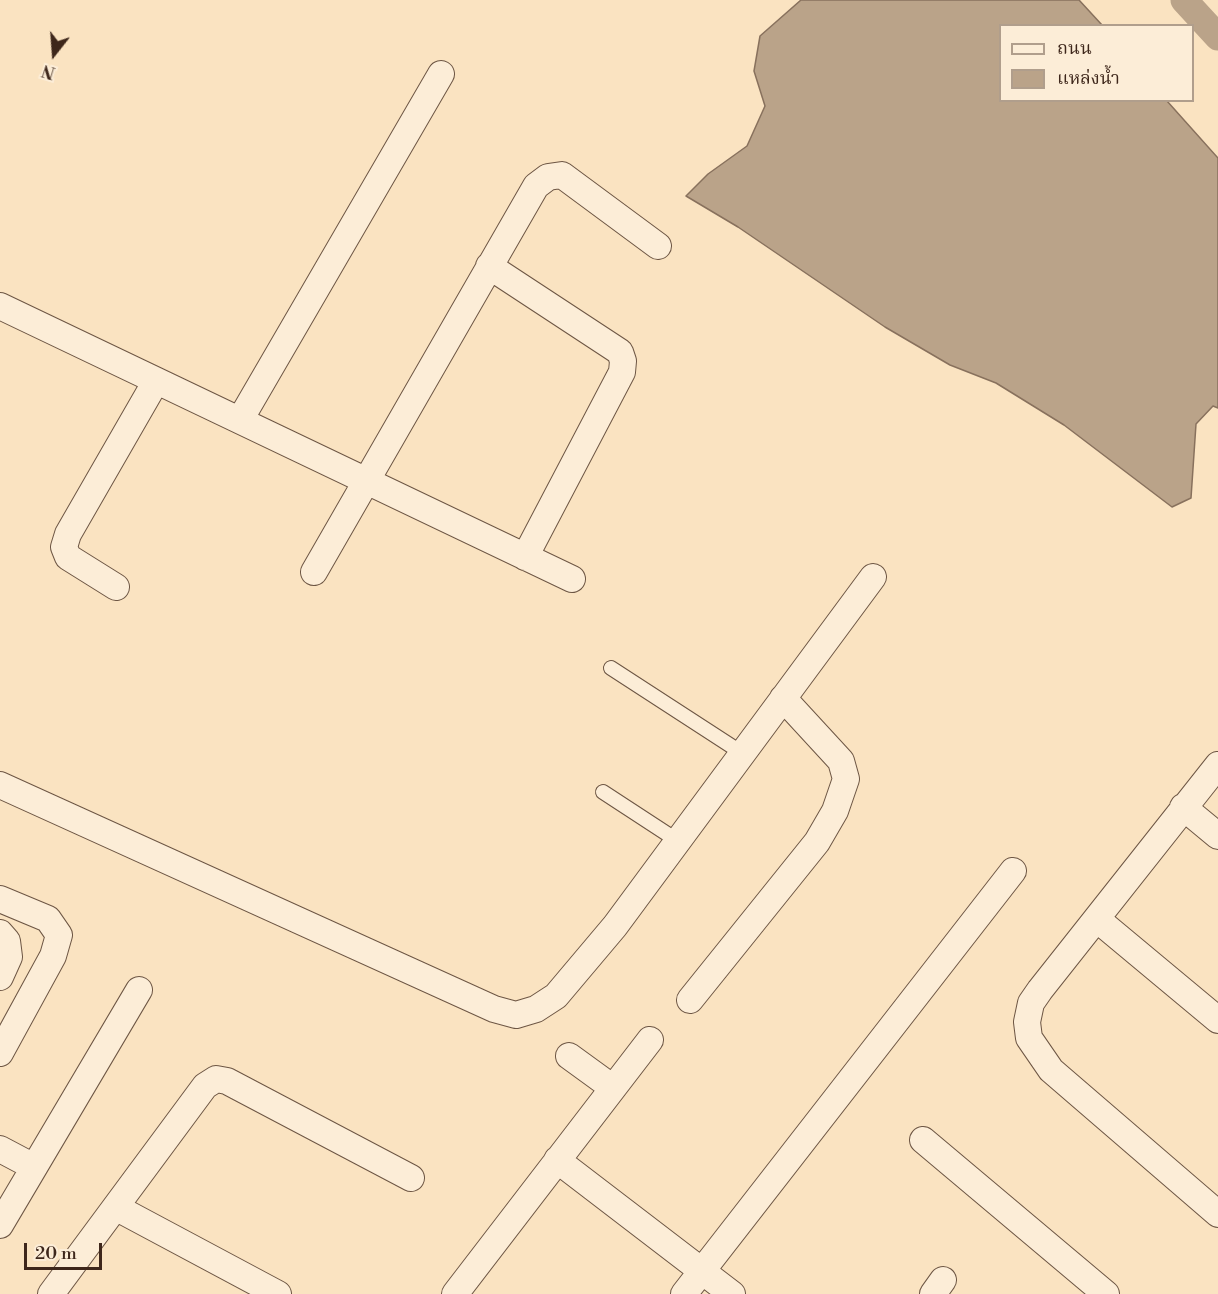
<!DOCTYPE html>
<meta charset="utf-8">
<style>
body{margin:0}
#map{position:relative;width:1218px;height:1294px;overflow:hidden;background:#fae3c1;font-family:"Libre Bodoni","Noto Serif Thai",serif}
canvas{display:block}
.legend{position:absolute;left:999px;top:24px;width:195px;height:78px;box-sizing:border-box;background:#fcedd7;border:2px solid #b09e8c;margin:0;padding:8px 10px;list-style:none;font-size:18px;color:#3e271b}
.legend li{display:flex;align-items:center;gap:12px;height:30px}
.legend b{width:30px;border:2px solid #b09e8c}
.north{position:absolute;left:24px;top:24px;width:60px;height:60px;-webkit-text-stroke:4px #fcedd7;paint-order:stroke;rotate:197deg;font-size:16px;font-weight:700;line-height:24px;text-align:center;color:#3e271b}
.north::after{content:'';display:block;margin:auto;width:21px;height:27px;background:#3e271b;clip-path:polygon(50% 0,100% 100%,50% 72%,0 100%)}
.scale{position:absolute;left:24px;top:1243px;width:78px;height:27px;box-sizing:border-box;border:3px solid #3e271b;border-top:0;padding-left:8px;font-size:18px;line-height:21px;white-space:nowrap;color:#3e271b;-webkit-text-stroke:4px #fcedd7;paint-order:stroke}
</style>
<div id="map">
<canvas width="1218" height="1294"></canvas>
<ul class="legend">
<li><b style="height:8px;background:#fcedd7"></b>ถนน</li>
<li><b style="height:16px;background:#baa389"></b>แหล่งน้ำ</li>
</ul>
<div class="north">N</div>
<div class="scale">20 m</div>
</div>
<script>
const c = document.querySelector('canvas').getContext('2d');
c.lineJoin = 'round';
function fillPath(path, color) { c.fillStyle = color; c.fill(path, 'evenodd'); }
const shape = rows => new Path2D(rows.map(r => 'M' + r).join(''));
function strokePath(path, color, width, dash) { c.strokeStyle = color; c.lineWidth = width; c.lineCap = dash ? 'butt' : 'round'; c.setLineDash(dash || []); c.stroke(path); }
const water = shape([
 [801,0,1079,0,1102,25,1000,26,1000,100,1167,101,1218,158,1218,408,1213,406,1196,424,1191,498,1172,507,1064,425,996,383,950,365,885,327,738,227,686,196,708,174,747,146,765,106,754,71,760,36,801,0]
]);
fillPath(water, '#baa389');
strokePath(water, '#88715d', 1.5);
strokePath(shape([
 [1184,0,1218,37]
]), '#baa389', 27);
const service = shape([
 [611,668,742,753],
 [603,792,678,841]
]);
const minor = shape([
 [489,266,620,352,623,361,622,372,525,557],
 [0,306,572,579],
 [240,420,441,74],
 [314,572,536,186,548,177,562,175,658,246],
 [116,587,68,557,64,547,68,534,156,381],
 [1218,765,1040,990,1031,1003,1027,1022,1029,1038,1051,1070,1218,1214],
 [0,785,494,1009,516,1015,536,1009,556,996,615,926,873,577],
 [1183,807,1218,836],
 [0,899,48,919,59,935,53,956,0,1053],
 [1098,920,1218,1020],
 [0,933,7,941,9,957,0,977],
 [690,1000,817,842,835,811,846,779,841,761,783,698],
 [569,1056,613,1088],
 [923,1140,1106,1294],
 [0,1149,34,1167],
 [557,1160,732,1294],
 [117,1208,278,1294],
 [0,1225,139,990],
 [51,1294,205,1086,216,1079,227,1081,411,1178],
 [455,1294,650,1040],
 [684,1294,1013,871],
 [933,1294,943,1280]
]);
strokePath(service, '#6d5644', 16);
strokePath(minor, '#6d5644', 28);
strokePath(service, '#fcedd7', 14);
strokePath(minor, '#fcedd7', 26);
</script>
